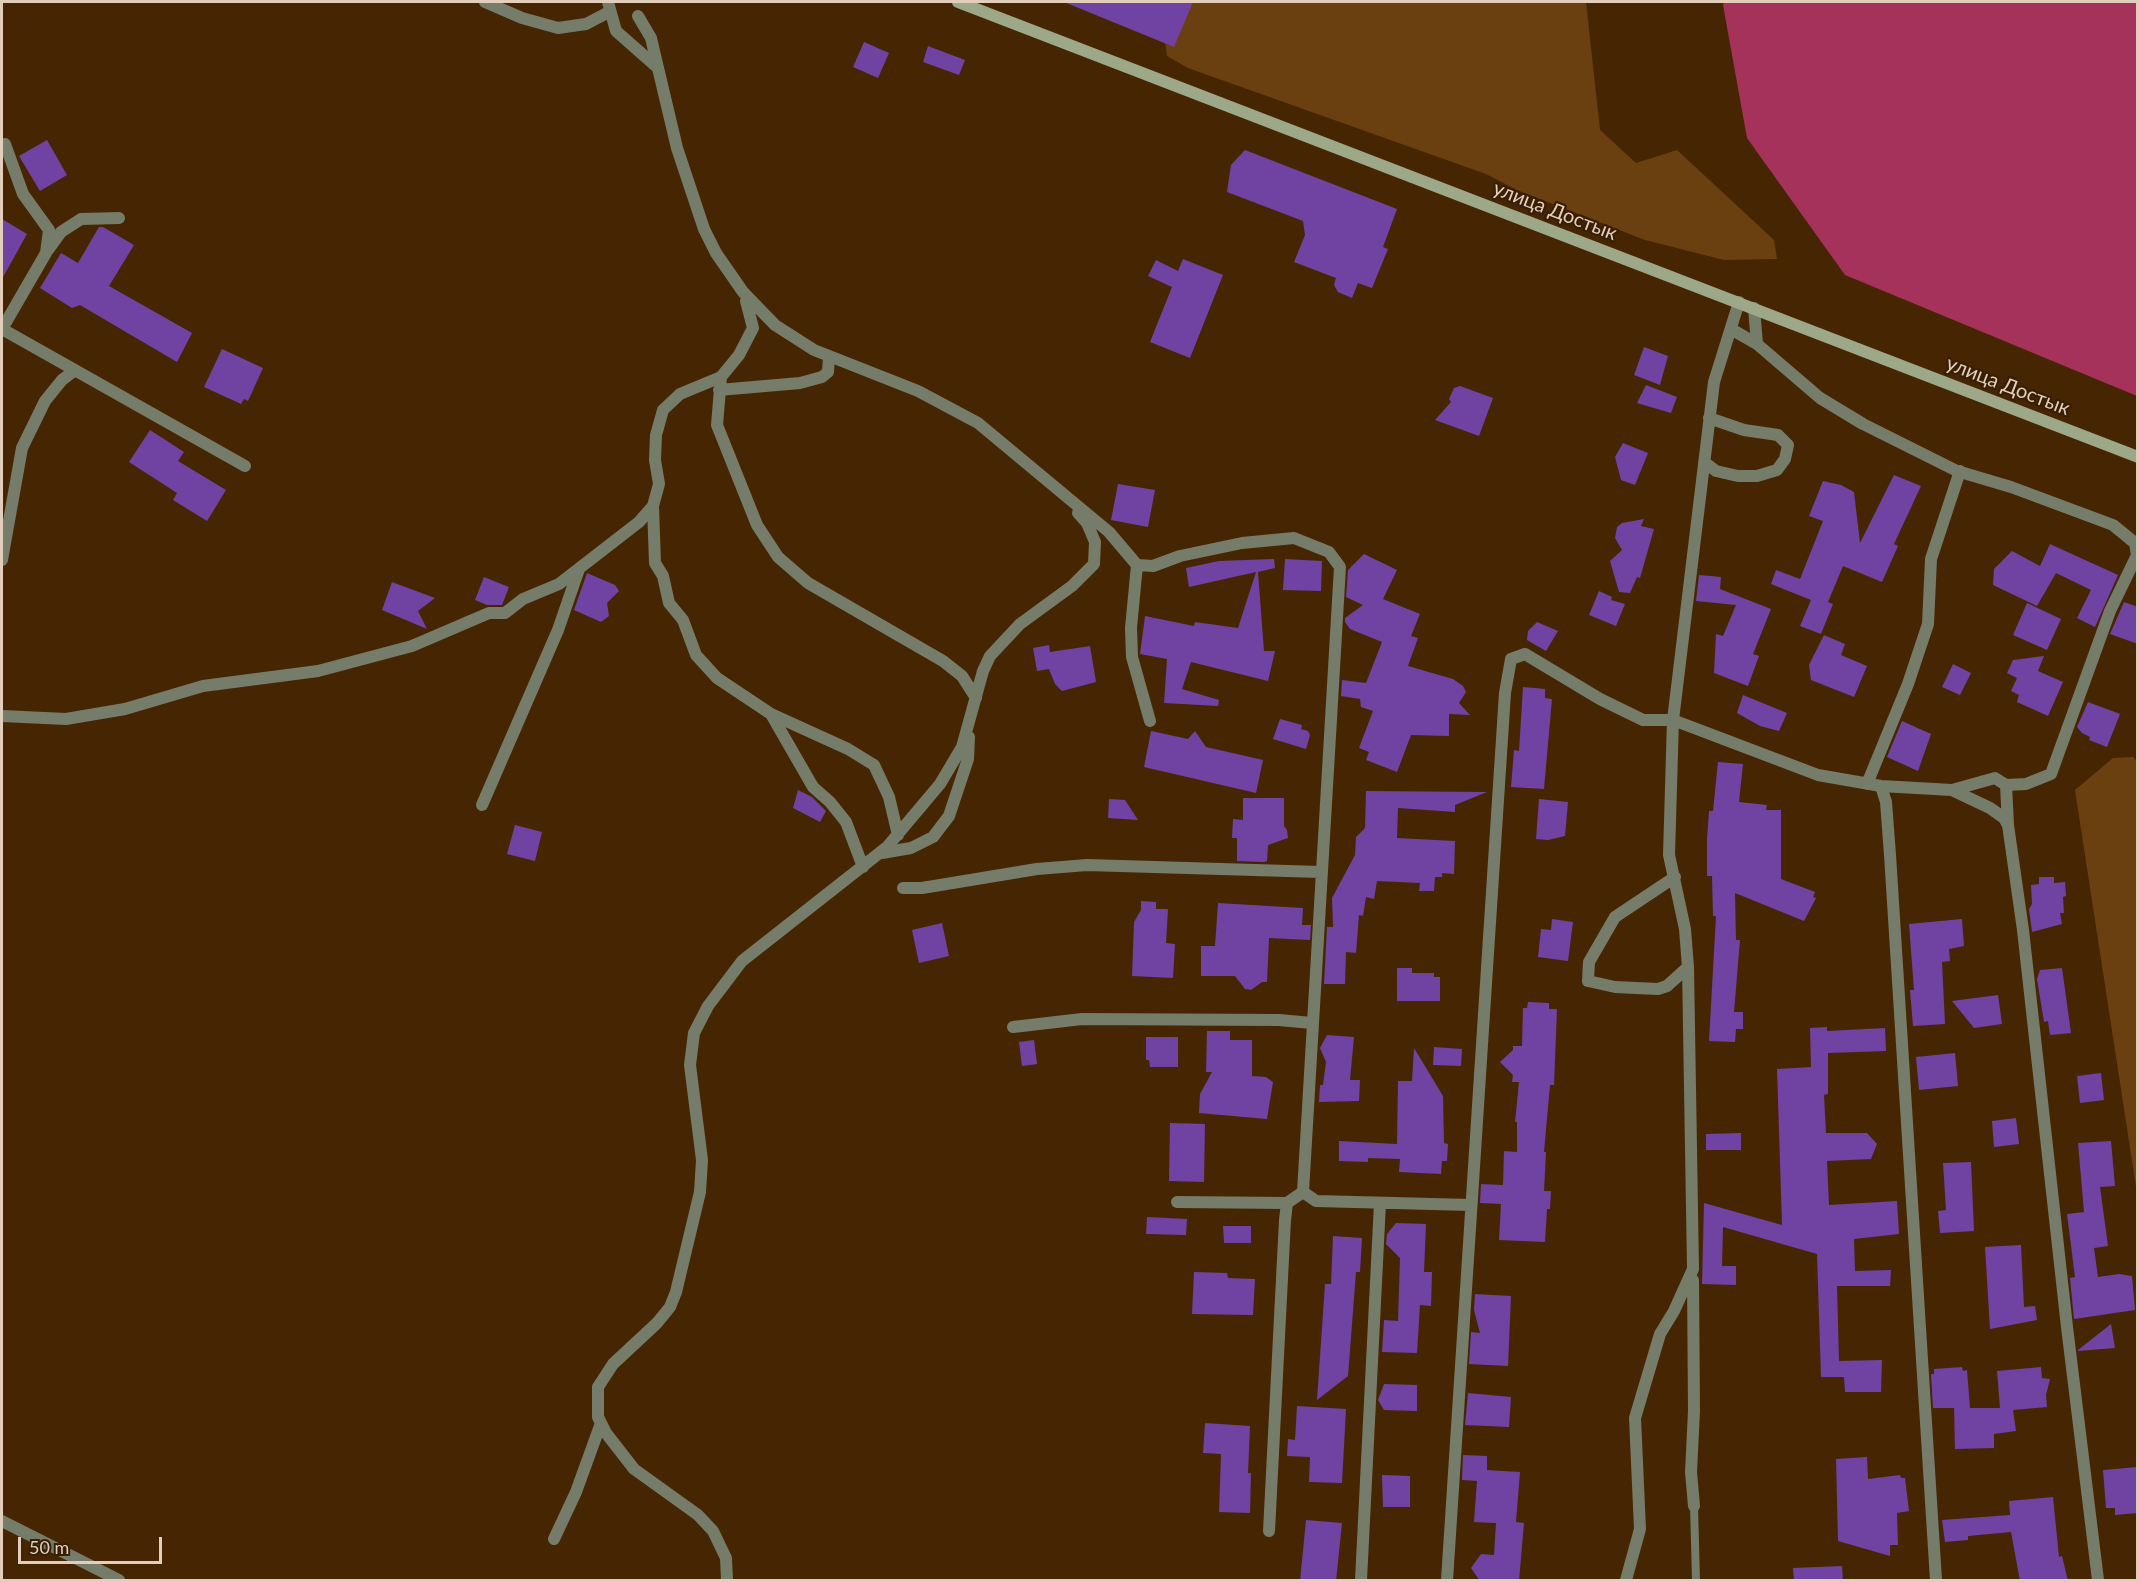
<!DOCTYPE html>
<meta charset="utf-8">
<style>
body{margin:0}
#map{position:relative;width:2139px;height:1582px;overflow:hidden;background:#462602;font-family:Lato,sans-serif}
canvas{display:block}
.frame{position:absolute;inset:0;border:3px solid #e3cebc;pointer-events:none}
.scale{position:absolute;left:18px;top:1537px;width:144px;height:27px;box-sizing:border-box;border:3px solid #e3cebc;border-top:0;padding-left:8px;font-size:18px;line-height:21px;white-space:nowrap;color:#e3cebc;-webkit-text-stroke:4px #371e04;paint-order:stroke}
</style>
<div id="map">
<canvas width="2139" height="1582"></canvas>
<div class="frame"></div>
<div class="scale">50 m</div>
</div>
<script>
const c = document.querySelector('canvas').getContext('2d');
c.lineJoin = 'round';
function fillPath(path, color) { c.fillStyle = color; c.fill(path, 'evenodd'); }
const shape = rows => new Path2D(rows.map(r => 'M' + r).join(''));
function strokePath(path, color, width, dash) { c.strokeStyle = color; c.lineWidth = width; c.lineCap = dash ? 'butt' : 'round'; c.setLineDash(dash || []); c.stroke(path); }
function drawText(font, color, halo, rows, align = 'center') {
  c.font = font + ' Lato,sans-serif'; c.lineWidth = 4.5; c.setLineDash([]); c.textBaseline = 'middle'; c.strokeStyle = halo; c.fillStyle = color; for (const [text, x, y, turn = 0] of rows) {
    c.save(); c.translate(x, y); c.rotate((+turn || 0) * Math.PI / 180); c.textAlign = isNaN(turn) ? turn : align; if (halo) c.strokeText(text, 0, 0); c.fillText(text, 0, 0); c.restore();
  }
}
fillPath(shape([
 [1160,2,1586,2,1600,130,1636,163,1677,150,1774,240,1777,259,1724,260,1645,240,1517,190,1486,174,1188,68,1167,56],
 [2133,757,2138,762,2137,1193,2075,790,2113,758]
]), '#6b4011');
fillPath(shape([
 [1724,2,2137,2,2137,396,1845,275,1747,138,1723,5]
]), '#a4325a');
fillPath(shape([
 [1064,2,1193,2,1174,47],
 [864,42,889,53,878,78,853,67],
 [928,46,965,60,959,75,923,62],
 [47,140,67,175,40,191,19,156],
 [1245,150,1397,209,1383,247,1388,249,1372,288,1358,283,1352,298,1338,292,1334,285,1336,278,1294,262,1305,235,1303,221,1227,192,1231,165],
 [2,219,27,234,2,279],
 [99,227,103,227,134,245,109,286,192,333,177,362,80,305,72,308,40,288,61,253,78,263],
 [1183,259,1223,275,1190,358,1150,342,1172,287,1148,276,1156,260,1178,271],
 [1644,347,1668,356,1660,385,1634,375],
 [222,349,263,368,248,401,244,399,241,404,204,387],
 [1646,385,1677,397,1671,413,1637,403],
 [1460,386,1493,398,1479,436,1435,420,1451,402,1449,399,1454,388],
 [150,430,184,452,178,461,226,490,207,521,173,500,177,493,129,462],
 [1623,443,1648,453,1635,485,1621,480,1615,457],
 [1894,475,1921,486,1894,544,1898,546,1882,582,1843,566,1828,602,1833,604,1821,634,1800,626,1811,600,1771,584,1776,570,1800,579,1823,521,1809,516,1823,481,1841,485,1854,492,1860,543],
 [1118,484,1155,490,1148,527,1111,520],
 [1644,519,1641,526,1654,529,1640,578,1637,577,1630,593,1619,592,1610,561,1622,550,1615,538,1617,527,1622,523],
 [2050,544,2118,575,2095,627,2077,618,2091,590,2056,573,2037,606,1993,585,1994,569,2012,551,2040,566],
 [1364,554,1397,570,1383,599,1420,614,1411,636,1418,638,1408,666,1453,679,1463,686,1466,692,1459,703,1470,715,1449,714,1449,736,1411,735,1397,772,1366,760,1369,752,1359,748,1373,711,1361,707,1360,699,1341,696,1342,680,1366,683,1382,642,1350,629,1345,622,1345,618,1363,605,1346,597,1348,570],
 [1274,559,1275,568,1258,572,1264,651,1275,651,1268,681,1191,662,1182,689,1219,700,1218,706,1164,703,1167,659,1140,654,1145,616,1194,626,1195,622,1238,628,1256,572,1189,587,1186,568,1219,561],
 [1285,559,1322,561,1321,591,1283,590],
 [587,573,615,585,619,591,607,603,609,616,601,622,574,610],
 [1699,575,1721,577,1720,589,1771,609,1753,654,1759,656,1748,686,1714,673,1716,634,1723,636,1736,605,1696,601],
 [484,577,509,587,502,605,487,605,475,600],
 [392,582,435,598,418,611,427,629,382,610],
 [1599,591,1612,597,1611,600,1625,604,1616,626,1589,615],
 [2124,602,2138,607,2138,644,2110,634],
 [2027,603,2061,619,2047,650,2013,635],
 [1537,622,1558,631,1546,651,1527,640,1528,631],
 [1824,635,1845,644,1841,655,1867,666,1854,697,1811,680,1809,665],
 [1049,645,1050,652,1090,646,1096,682,1062,691,1055,684,1049,669,1037,671,1033,648],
 [2044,656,2038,671,2063,682,2048,716,2017,702,2019,695,2011,691,2017,678,2007,673,2013,660],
 [1953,664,1971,673,1960,695,1942,687],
 [1523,687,1545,689,1545,698,1552,699,1544,789,1511,787,1514,750,1519,751],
 [1743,695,1787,713,1779,731,1760,726,1737,713],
 [2088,702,2120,714,2107,747,2089,740,2090,737,2082,733,2077,727],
 [1280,719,1302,725,1301,729,1308,731,1310,735,1306,749,1273,739],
 [1902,721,1931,734,1918,771,1887,757],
 [1151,731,1188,739,1195,731,1206,747,1263,760,1256,793,1144,767],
 [1718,762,1743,764,1739,802,1767,805,1766,810,1781,810,1781,879,1815,892,1813,897,1816,898,1804,921,1735,893,1736,940,1740,940,1734,1012,1743,1012,1743,1029,1736,1029,1735,1042,1709,1041,1716,916,1713,916,1712,876,1707,876,1707,839,1709,811,1713,811],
 [798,790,812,797,826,811,820,822,793,808],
 [1366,791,1487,792,1455,805,1455,812,1398,808,1397,838,1455,841,1454,874,1442,873,1442,877,1435,877,1434,891,1419,891,1420,883,1377,881,1374,899,1366,897,1363,916,1359,915,1356,953,1346,952,1345,984,1324,984,1327,927,1333,927,1332,898,1355,855,1356,837,1365,828],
 [1243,798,1284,798,1284,826,1287,830,1288,838,1268,845,1267,861,1264,862,1237,861,1237,838,1232,838,1233,819,1243,820],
 [1109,799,1125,800,1138,820,1108,818],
 [1539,799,1568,802,1565,836,1548,840,1536,839],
 [515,825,542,832,535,861,507,854],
 [2039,877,2054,877,2054,883,2065,882,2066,896,2063,897,2064,913,2060,913,2062,924,2032,932,2029,909,2032,904,2031,885,2039,884],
 [1141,901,1156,902,1156,909,1168,909,1166,943,1175,944,1173,978,1132,976,1134,922,1141,910],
 [1218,903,1303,908,1302,925,1311,925,1310,940,1269,938,1267,982,1262,982,1251,990,1245,989,1235,976,1201,976,1201,946,1215,946],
 [1552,919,1573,922,1568,961,1538,957,1541,929,1551,930],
 [1962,919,1964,946,1949,949,1950,961,1942,962,1945,1024,1913,1026,1910,990,1914,990,1909,924],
 [942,923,949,956,919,963,912,930],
 [1397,968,1412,968,1412,973,1434,973,1434,977,1440,977,1440,1001,1397,1001],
 [2062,968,2071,1033,2050,1035,2048,1021,2044,1022,2037,979,2040,970],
 [1998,995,2002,1024,1974,1028,1952,1001],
 [1528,1002,1549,1003,1549,1009,1557,1009,1554,1085,1550,1085,1544,1152,1546,1152,1544,1191,1551,1191,1550,1209,1547,1209,1545,1242,1499,1240,1501,1204,1480,1203,1481,1184,1503,1185,1504,1151,1517,1152,1517,1122,1515,1122,1519,1082,1512,1082,1513,1075,1500,1062,1513,1050,1513,1046,1522,1046,1523,1008,1527,1008],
 [1827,1027,1827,1031,1885,1028,1886,1051,1828,1053,1828,1094,1824,1095,1826,1133,1867,1133,1877,1144,1871,1159,1827,1161,1829,1205,1897,1201,1899,1234,1854,1239,1855,1271,1891,1270,1890,1286,1837,1286,1839,1361,1882,1360,1881,1392,1845,1392,1844,1377,1821,1377,1817,1254,1723,1227,1722,1266,1736,1266,1736,1285,1702,1284,1704,1203,1782,1225,1777,1069,1811,1067,1810,1028],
 [1207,1031,1230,1031,1230,1040,1252,1040,1252,1076,1266,1077,1273,1082,1267,1119,1199,1113,1200,1094,1212,1072,1206,1072],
 [1327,1035,1354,1037,1350,1080,1360,1080,1359,1101,1319,1102,1320,1085,1323,1085,1326,1062,1320,1048],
 [1146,1037,1178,1037,1178,1067,1150,1067,1149,1060,1146,1060],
 [1034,1040,1037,1064,1022,1066,1019,1042],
 [1434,1047,1462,1049,1461,1066,1433,1065],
 [1414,1048,1443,1096,1444,1143,1448,1144,1447,1161,1442,1161,1441,1174,1399,1172,1400,1159,1368,1158,1368,1162,1339,1161,1339,1141,1397,1144,1398,1081,1412,1081],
 [1955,1053,1958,1086,1919,1090,1916,1057],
 [2101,1073,2104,1100,2080,1103,2077,1076],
 [2016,1118,2019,1144,1994,1147,1992,1121],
 [1170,1123,1205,1124,1204,1182,1169,1181],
 [1741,1133,1741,1150,1706,1150,1706,1134],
 [2111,1141,2115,1186,2100,1187,2108,1246,2094,1248,2098,1277,2119,1274,2132,1276,2135,1310,2074,1319,2070,1278,2075,1277,2067,1214,2084,1212,2078,1143],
 [1971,1162,1974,1231,1940,1233,1938,1211,1946,1210,1943,1163],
 [1147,1217,1187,1219,1186,1235,1146,1234],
 [1396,1223,1426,1224,1424,1272,1432,1272,1431,1306,1420,1305,1417,1353,1382,1352,1384,1320,1398,1321,1400,1258,1386,1244,1387,1234],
 [1223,1226,1251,1226,1251,1243,1224,1243],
 [1333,1236,1362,1238,1360,1272,1356,1272,1348,1376,1317,1400,1325,1284,1331,1284],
 [2021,1245,2024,1307,2035,1306,2037,1320,1990,1329,1985,1247],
 [1194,1272,1227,1273,1228,1278,1255,1279,1253,1315,1192,1314],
 [1475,1294,1511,1296,1508,1366,1469,1364,1471,1332,1480,1333,1474,1310],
 [2111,1324,2115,1348,2078,1351,2078,1350],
 [1962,1367,1963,1371,1967,1370,1970,1408,2000,1408,1997,1371,2041,1367,2042,1378,2050,1379,2046,1395,2047,1407,2013,1410,2016,1431,1994,1434,1994,1448,1955,1449,1954,1408,1933,1408,1931,1374,1934,1374,1934,1369],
 [1384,1384,1417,1385,1417,1411,1384,1410,1378,1400],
 [1468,1393,1511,1397,1509,1427,1465,1425],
 [1297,1406,1346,1409,1342,1483,1309,1482,1310,1457,1287,1456,1288,1439,1295,1440],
 [1205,1423,1250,1426,1248,1473,1251,1473,1250,1513,1219,1512,1221,1454,1203,1453],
 [1463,1455,1487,1456,1487,1470,1520,1472,1516,1522,1524,1523,1519,1581,1480,1581,1471,1568,1481,1554,1494,1555,1496,1523,1474,1522,1477,1481,1462,1480],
 [1867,1457,1868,1479,1900,1475,1901,1478,1905,1478,1909,1511,1897,1513,1898,1545,1890,1545,1890,1556,1838,1541,1836,1459],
 [2138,1467,2138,1513,2115,1515,2115,1508,2106,1508,2103,1470],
 [1382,1475,1410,1476,1410,1507,1383,1507],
 [2053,1497,2059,1557,2062,1556,2068,1581,2020,1581,2011,1532,1968,1536,1968,1540,1945,1542,1942,1520,2010,1515,2009,1501],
 [1306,1520,1342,1523,1336,1581,1300,1581],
 [1842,1566,1843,1581,1794,1581,1793,1568]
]), '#7042a2');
strokePath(shape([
 [1694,1506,1696,1580]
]), '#757c69', 8);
strokePath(shape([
 [485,2,522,18,558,28,586,24,609,12],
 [608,2,616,31,658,68,677,148,704,229,716,253,743,292,775,325,814,350,918,391,978,423,1109,532,1137,565,1153,566,1180,556,1242,543,1294,538,1329,552,1340,567,1303,1192,1287,1203,1285,1220,1269,1531],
 [638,16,651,38,658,68],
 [48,250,61,232,81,219,119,218],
 [2,329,245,466],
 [2,329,46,253,49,230,23,194,5,144],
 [1731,329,1757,344],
 [721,377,717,425,757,525,778,557,808,583,943,661,962,676,976,698],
 [719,390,800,383,822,377,828,372,829,356],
 [1704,462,1716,471,1738,476,1757,476,1777,470,1785,459,1788,445,1778,435,1744,430,1709,418],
 [653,506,655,563,663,576,669,603,683,620,696,655,717,678,771,714,848,749,874,765,889,797,898,835],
 [2,560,22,448,45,401,62,380,75,370],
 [1137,565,1131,628,1132,657,1150,721],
 [771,714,813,787,830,802,846,822,863,867],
 [2,716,66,719,125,709,203,686,318,671,412,646,489,613,505,613,523,599,559,584,639,522,653,506,659,484,655,460,656,435,663,410,680,394,721,377,739,355,753,328,746,301],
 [1867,784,1908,684,1928,624,1931,559,1960,471],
 [2006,785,2008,825,2023,930,2067,1327,2098,1580],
 [1881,786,1886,802,1890,855,1936,1580],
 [1952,790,1990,808,2004,818,2008,825],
 [482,805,558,630,579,569],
 [882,853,911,848,933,837,949,816,968,759,969,737],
 [1675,877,1615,917,1589,962,1588,981,1615,987,1658,989,1667,986,1688,967],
 [903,888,922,888,1037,869,1087,865,1321,872],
 [1013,1027,1082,1019,1279,1020,1312,1023],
 [1303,1192,1316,1201,1471,1205],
 [1177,1202,1287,1203],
 [1693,1280,1694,1411,1691,1472,1694,1506],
 [2,1521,119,1580],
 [554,1539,576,1492,601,1423],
 [727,1580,726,1558,713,1531,698,1515,634,1469,606,1433,598,1417,598,1387,613,1364,657,1323,670,1307,676,1292,700,1192,702,1160,690,1065,694,1033,708,1006,742,961,887,847,940,784,962,747,983,671,990,656,1020,624,1072,586,1094,564,1095,542,1087,523,1078,513],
 [1361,1580,1380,1203],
 [1447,1580,1505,693,1511,659,1525,654,1600,699,1643,720,1673,720,1818,775,1881,786,1952,790,1995,778,2006,785,2026,784,2051,774,2110,611,2137,555,2135,543,2113,525,2011,487,1957,471,1863,424,1820,398,1757,344,1754,308],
 [1626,1580,1640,1529,1635,1418,1660,1334,1674,1311,1693,1269,1688,967,1685,929,1669,855,1673,720,1714,382,1739,302]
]), '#757c69', 12);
strokePath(shape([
 [958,2,2138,457]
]), '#9da889', 12);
drawText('20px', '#e3cebc', '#371e04', [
 ["улица Достык",1555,211,21],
 ["улица Достык",2008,386,21]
]);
</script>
